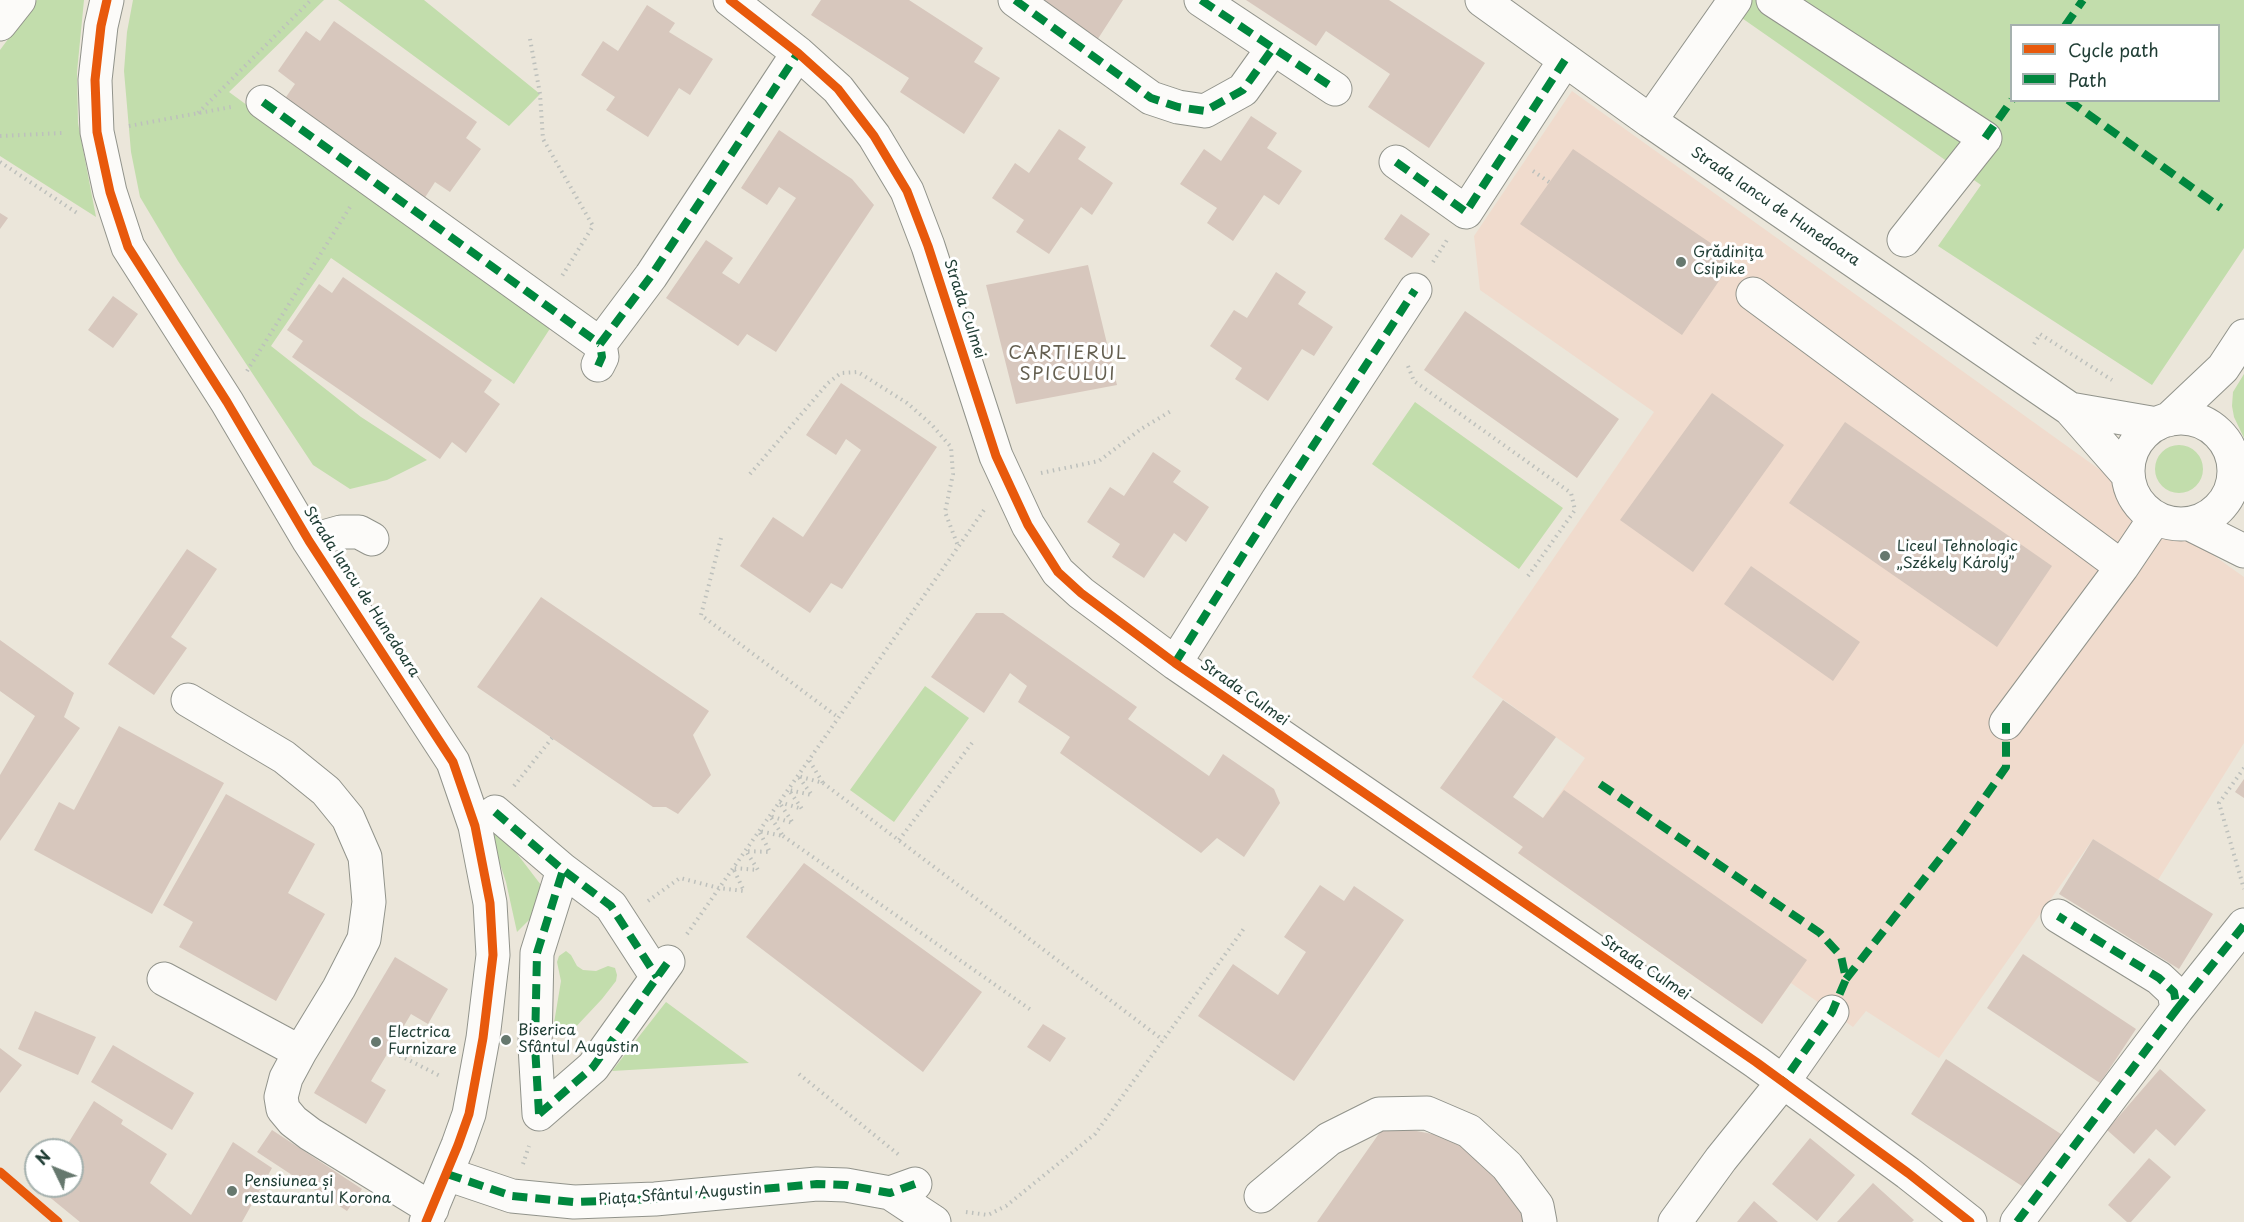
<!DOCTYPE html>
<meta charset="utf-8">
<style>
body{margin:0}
#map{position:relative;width:2244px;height:1222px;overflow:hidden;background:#ebe6da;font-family:"Playpen Sans",sans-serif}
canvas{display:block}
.legend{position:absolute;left:2010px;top:24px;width:210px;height:78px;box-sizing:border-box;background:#fff;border:2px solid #a5b1ae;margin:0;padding:8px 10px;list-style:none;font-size:18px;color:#1f3d34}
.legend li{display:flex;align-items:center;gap:12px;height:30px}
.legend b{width:30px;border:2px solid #a5b1ae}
.north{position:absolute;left:24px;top:1138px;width:60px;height:60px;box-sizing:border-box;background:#fff;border:2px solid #a5b1ae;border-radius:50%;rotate:313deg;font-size:16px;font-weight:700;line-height:24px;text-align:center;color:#1f3d34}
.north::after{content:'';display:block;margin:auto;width:21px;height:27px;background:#66786e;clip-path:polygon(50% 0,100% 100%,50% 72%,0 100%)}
</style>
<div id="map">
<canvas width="2244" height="1222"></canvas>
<ul class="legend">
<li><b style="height:8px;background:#e8590c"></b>Cycle path</li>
<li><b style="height:8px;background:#00873e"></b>Path</li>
</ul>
<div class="north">N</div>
</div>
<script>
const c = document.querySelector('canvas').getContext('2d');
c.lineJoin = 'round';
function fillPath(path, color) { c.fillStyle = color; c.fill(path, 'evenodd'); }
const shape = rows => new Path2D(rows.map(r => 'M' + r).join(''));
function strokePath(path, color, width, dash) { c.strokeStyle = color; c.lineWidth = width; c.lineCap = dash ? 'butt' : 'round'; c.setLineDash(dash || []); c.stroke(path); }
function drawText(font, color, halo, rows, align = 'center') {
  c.font = font + ' "Playpen Sans",sans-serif'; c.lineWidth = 6; c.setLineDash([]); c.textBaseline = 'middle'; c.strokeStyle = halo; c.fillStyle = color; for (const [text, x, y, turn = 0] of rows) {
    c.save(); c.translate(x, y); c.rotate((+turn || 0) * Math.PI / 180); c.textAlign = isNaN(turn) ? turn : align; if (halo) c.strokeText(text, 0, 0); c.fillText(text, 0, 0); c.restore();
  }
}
fillPath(shape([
 [1572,91,2117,482,2132,508,2152,523,2165,532,2185,535,2244,577,2244,743,2158,880,2093,839,1939,1058,1866,1011,1853,1027,1791,983,1762,1024,1518,853,1585,758,1472,677,1654,412,1480,290,1474,236]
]), '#f0dbcd');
fillPath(shape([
 [37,0,84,0,77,72,78,123,96,217,0,156,0,50],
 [133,0,324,0,229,92,551,327,514,384,331,258,271,346,361,417,427,460,387,480,350,489,313,465,178,261,140,197,131,152,124,71,127,32],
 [338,0,424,0,540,94,509,126],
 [1716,0,2244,0,2244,248,2152,385,1938,246,1981,185],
 [2012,26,2218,26,2218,100,2012,100],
 [2244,374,2244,438,2234,417,2232,406,2233,392],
 [1415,402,1563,508,1519,569,1372,464],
 '2155 469a24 24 0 1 1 48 0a24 24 0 1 1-48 0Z',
 [925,686,969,718,894,822,850,790],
 [486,822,515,851,541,885,542,895,536,913,517,932,506,882],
 [566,951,571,955,577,966,583,970,596,971,608,966,615,968,617,975,616,981,602,999,587,1015,571,1032,562,1034,556,1032,554,1023,561,981,557,962,559,956],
 [666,1002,749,1063,612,1071]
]), '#c2ddac');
fillPath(shape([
 [821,0,909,0,983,48,974,62,1000,78,964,134,900,92,909,78,811,15],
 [1018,0,1123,0,1092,48],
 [1246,0,1389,0,1485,63,1429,148,1368,107,1390,74,1326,31,1316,46],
 [647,5,675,23,669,32,713,59,690,95,679,88,648,137,606,110,615,97,581,75,603,41,618,51],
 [334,21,477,122,466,138,481,149,450,192,435,182,424,199,284,100,295,84,278,71,306,31,320,41],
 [1251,116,1277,133,1267,148,1302,171,1279,205,1264,195,1233,241,1207,223,1217,208,1180,184,1204,149,1221,161],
 [1059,129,1086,147,1078,159,1113,183,1092,215,1081,207,1049,254,1016,232,1024,220,992,198,1015,163,1029,173],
 [779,130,852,179,874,205,776,352,747,334,738,346,666,298,706,240,733,258,722,273,739,284,796,198,779,187,767,205,741,188],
 [1573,149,1734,259,1682,335,1520,224],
 [0,213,8,218,0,229],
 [1401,214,1430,234,1412,258,1384,239],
 [1088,265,1117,385,1016,404,986,285],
 [1276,272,1306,292,1298,304,1333,327,1314,356,1302,349,1268,401,1235,379,1242,368,1210,346,1234,310,1247,318],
 [343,277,492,380,484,392,500,404,466,453,452,442,440,459,292,357,303,341,287,330,319,284,332,293],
 [113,296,138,314,113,348,88,330],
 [1465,311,1619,419,1577,478,1424,370],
 [841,383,937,447,842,589,831,583,810,613,740,566,773,517,803,537,861,450,846,439,836,455,806,435],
 [1712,393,1784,445,1693,572,1620,520],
 [1845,422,2052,566,1997,647,1789,503],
 [1153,452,1181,471,1173,482,1209,507,1186,542,1174,533,1144,578,1112,557,1120,544,1087,522,1110,487,1124,496],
 [187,549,217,569,171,637,187,648,154,695,108,664],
 [1751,566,1860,642,1833,681,1724,604],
 [541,597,709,711,693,735,711,775,678,814,666,807,653,807,477,687],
 [976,613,1003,613,1137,707,1128,719,1209,776,1223,754,1274,789,1280,803,1244,857,1217,838,1201,853,1060,753,1070,737,1018,702,1027,686,1010,673,984,713,931,677],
 [0,640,74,693,64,717,80,728,0,841,0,775,35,716,0,691],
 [1503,700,1556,737,1513,797,1543,818,1564,790,1807,960,1762,1024,1518,853,1523,847,1440,788],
 [119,726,224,783,152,914,34,850,59,802,74,810],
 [2244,779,2244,798,2235,792],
 [226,794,315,844,288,893,325,914,276,1001,179,947,193,922,163,905],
 [2093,839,2213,914,2179,969,2059,894],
 [804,863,982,992,923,1072,746,937],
 [1320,885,1344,901,1354,886,1404,920,1294,1081,1198,1016,1233,964,1278,995,1306,952,1284,937],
 [2023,954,2136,1029,2100,1083,1987,1008],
 [395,957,448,989,428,1024,411,1014,371,1081,386,1090,366,1124,314,1093],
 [35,1011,96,1037,78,1075,18,1049],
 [1043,1024,1066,1038,1050,1062,1027,1047],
 [113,1045,194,1093,172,1130,91,1082],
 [0,1048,22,1065,0,1093],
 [1946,1059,2064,1136,2028,1190,1911,1114],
 [2160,1069,2206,1110,2175,1146,2156,1129,2134,1154,2107,1130],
 [94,1101,123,1120,121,1124,167,1154,150,1183,191,1215,233,1142,272,1168,242,1222,80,1222,36,1186,72,1186,72,1150,64,1150],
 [1385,1125,1469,1141,1535,1222,1317,1222],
 [272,1130,362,1189,347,1211,257,1152],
 [1810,1138,1855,1175,1817,1221,1772,1184],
 [2149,1158,2171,1177,2131,1222,2127,1222,2108,1205],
 [1873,1183,1914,1220,1912,1222,1837,1222],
 [1754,1201,1778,1222,1737,1222]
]), '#d7c7bd');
const minor = shape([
 [107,0,101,26,95,80,97,132,110,192,128,247,227,402,309,541,453,762,475,826,490,903,493,955,483,1038,469,1114,458,1145,426,1222],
 [730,0,798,53,838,89,874,136,907,191,928,246,996,456,1028,525,1058,572,1081,593,1175,663,1756,1062,1908,1173,1970,1222],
 [1015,0,1151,98,1178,107,1205,111,1243,90,1273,48],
 [1201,0,1335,89],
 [1482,0,1650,121,2070,409,2128,475],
 [1773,0,1985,138,1904,240],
 [0,24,19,0],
 [263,102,600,344],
 [1650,121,1735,0],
 [1396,162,1466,212,1565,60],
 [1753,294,2122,567],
 [598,365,602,357,600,344,651,276,798,53],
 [2070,409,2157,424],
 '2128 471a53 53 0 1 1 106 0a53 53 0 1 1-106 0Z',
 [2168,420,2223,368,2244,336],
 [2190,524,2244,551],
 [309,541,341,532,359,532,372,539],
 [1175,663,1277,501,1415,290],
 [188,700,284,757,326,791,348,818,365,857,369,902,364,939,339,988,300,1052,286,1078,281,1097,283,1109,293,1121,310,1134,432,1209],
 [2006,723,2122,567,2155,518],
 [495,812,563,870,611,906,657,977],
 [164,979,300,1052],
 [2177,1009,2244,925],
 [539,1114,535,1046,537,953,563,870],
 [539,1114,593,1067,668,962],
 [447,1174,512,1196,574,1202,655,1199,817,1184,846,1185,890,1193,915,1184],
 [890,1193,934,1222],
 [1261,1196,1329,1139,1379,1114,1427,1113,1469,1131,1507,1166,1537,1206,1540,1222],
 [1675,1222,1721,1159,1783,1082,1832,1012],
 [2017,1222,2177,1009,2174,992,2159,978,2058,916]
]);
strokePath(minor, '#91938b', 35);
strokePath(shape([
 [530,39,540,94,543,139,593,226,562,276],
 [198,113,311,0],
 [129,126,231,107],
 [0,136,62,133],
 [0,162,80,215],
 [1533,171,1549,182],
 [1433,262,1447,240],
 [2034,344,2040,334,2112,380],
 [1408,366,1414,381,1571,493,1575,510,1528,576],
 [247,371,350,207],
 [1041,473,1099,461,1141,429,1171,411],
 [750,474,828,383,841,373,858,372,907,403,931,424,951,447,953,474,945,512,958,546],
 [721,538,701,615,839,718],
 [2244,768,2219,803,2244,889],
 [823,783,1163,1040],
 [514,786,552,738],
 [783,836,1031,1010],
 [899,840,972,743],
 [648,901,680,878,719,888,744,891,733,868,758,870,746,851,770,852,759,831,783,836,770,816,793,823,779,802,802,809,789,790,812,795,798,776,823,783,809,760],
 [687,934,984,510],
 [389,1050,442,1077],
 [799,1074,899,1155],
 [523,1164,529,1146],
 [966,1212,988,1215,1006,1206,1095,1134,1245,927]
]), '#bdc0bc', 4, [1.5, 4.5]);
strokePath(minor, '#fcfbf9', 33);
strokePath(shape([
 [1015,0,1151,98,1178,107,1205,111,1243,90,1273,48],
 [1201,0,1335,89],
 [2065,26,2083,0],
 [2068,100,2221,208],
 [263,102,600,344],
 [1985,138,2012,100],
 [1396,162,1466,212,1565,60],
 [598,366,602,357,600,344,651,276,798,53],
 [1175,663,1277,501,1415,290],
 [1600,784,1820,933,1841,956,1846,979,1832,1012,1783,1082],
 [495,812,563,870,611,906,657,977],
 [1846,979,1960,833,2006,767,2006,723],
 [2177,1009,2244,925],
 [539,1114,535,1046,537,953,563,870],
 [539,1114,593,1067,668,962],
 [447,1174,512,1196,574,1202,655,1199,817,1184,846,1185,890,1193,915,1184],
 [2017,1222,2177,1009,2174,992,2159,978,2058,916]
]), '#00873e', 8, [15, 8]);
strokePath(shape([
 [107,0,101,26,95,80,97,132,110,192,128,247,227,402,309,541,453,762,475,826,490,903,493,955,483,1038,469,1114,458,1145,426,1222],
 [730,0,798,53,838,89,874,136,907,191,928,246,996,456,1028,525,1058,572,1081,593,1175,663,1756,1062,1908,1173,1970,1222],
 [0,1172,58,1222]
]), '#e8590c', 9);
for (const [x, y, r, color] of [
 [1681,262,6,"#66786e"],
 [1885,556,6,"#66786e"],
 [506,1040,6,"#66786e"],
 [376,1042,6,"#66786e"],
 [232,1191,6,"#66786e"]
]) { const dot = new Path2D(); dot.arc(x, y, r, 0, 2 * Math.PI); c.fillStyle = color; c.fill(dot); strokePath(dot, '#fff', 2); }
drawText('15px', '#1f3d34', '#fff', [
 ["Strada Iancu de Hunedoara",1775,207,34],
 ["Strada Culmei",964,309,72],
 ["Strada Iancu de Hunedoara",361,592,57],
 ["Strada Culmei",1244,693,35],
 ["Strada Culmei",1645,968,34],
 ["Piața Sfântul Augustin",680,1195,-4]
]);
drawText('15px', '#1f3d34', '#fff', [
 ["Grădiniţa",1693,253],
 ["Csipike",1693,270],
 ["Liceul Tehnologic",1897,547],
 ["„Székely Károly”",1897,564],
 ["Biserica",518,1031],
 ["Sfântul Augustin",518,1048],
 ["Electrica",388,1033],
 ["Furnizare",388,1050],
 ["Pensiunea și",244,1182],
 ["restaurantul Korona",244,1199]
], 'left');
c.letterSpacing = '1.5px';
drawText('18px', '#656051', '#fff', [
 ["CARTIERUL",1068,354],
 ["SPICULUI",1068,375]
]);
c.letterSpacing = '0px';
</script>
